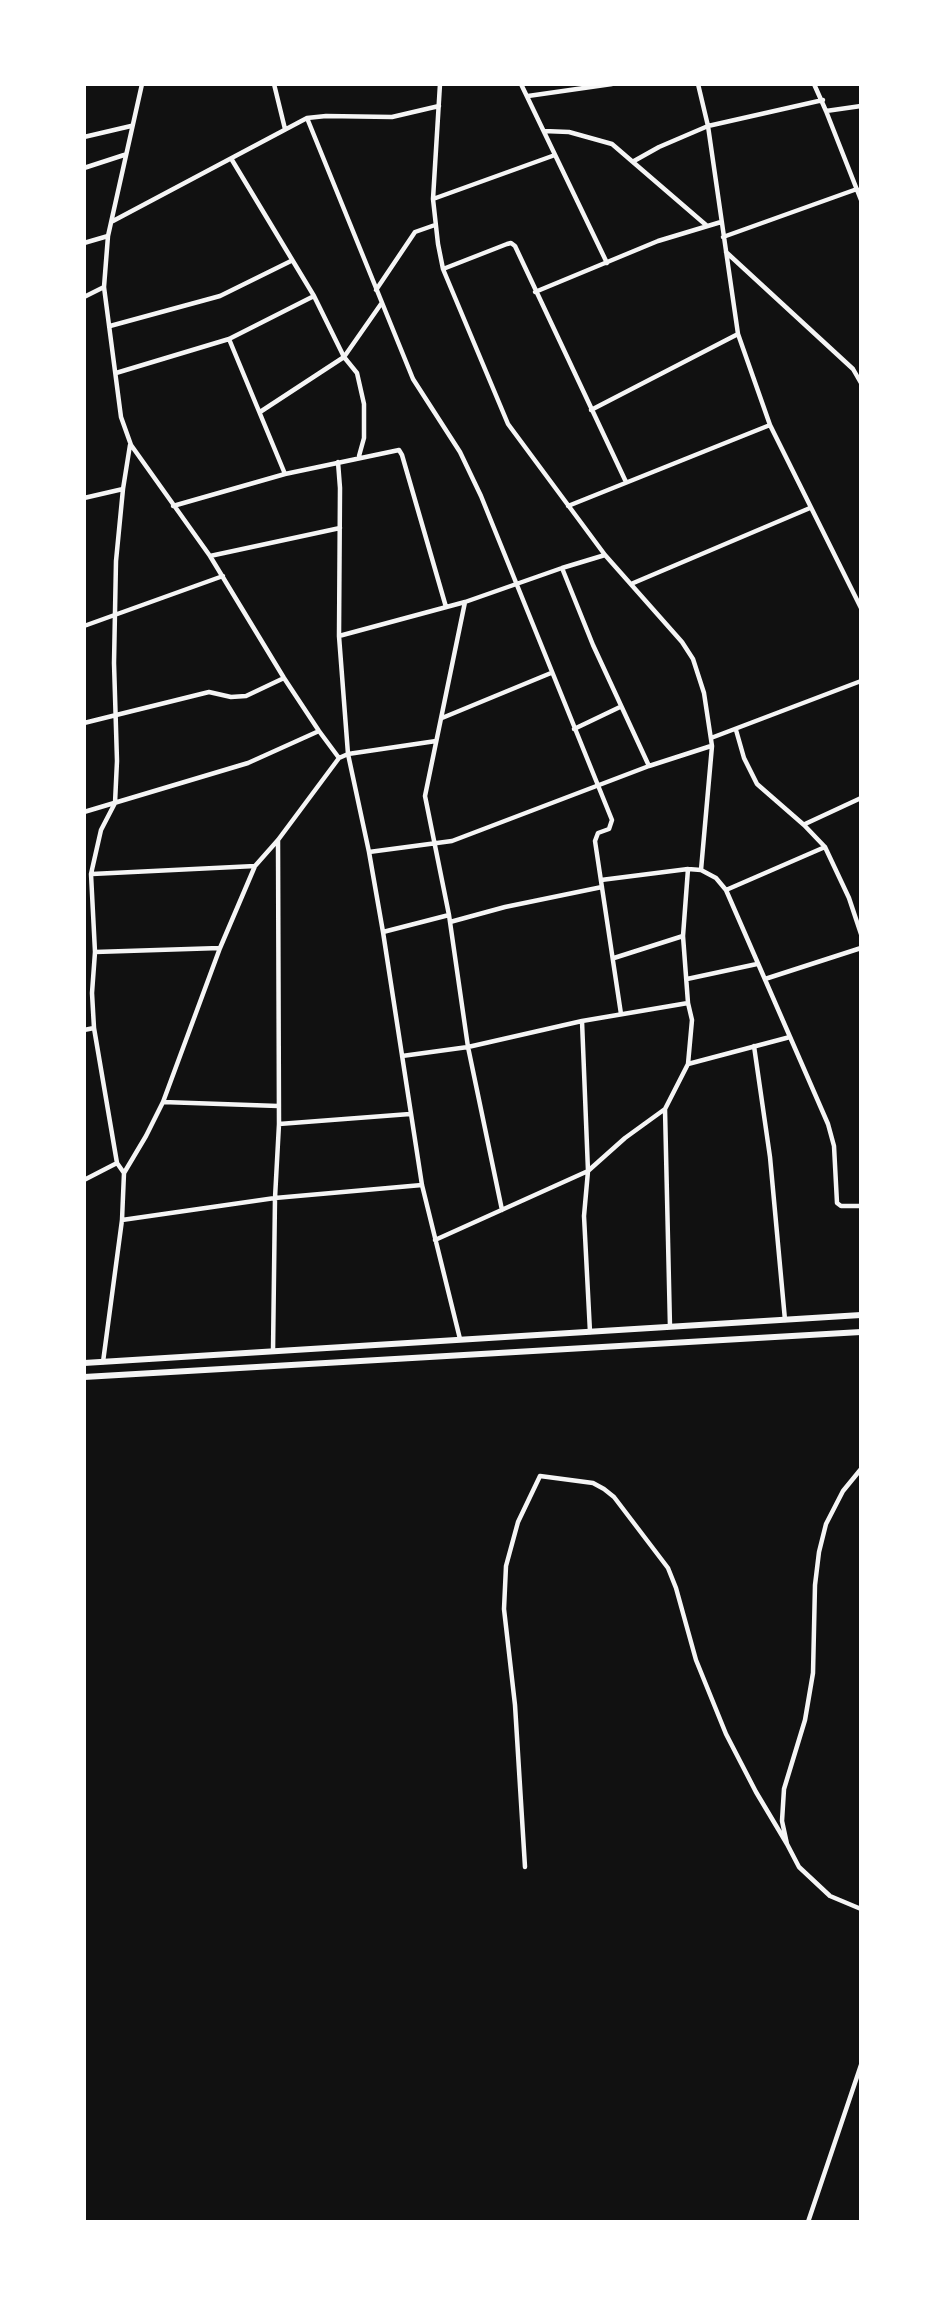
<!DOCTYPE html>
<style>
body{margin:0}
#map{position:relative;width:945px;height:2306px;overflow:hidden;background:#111;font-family:"Noto Sans",sans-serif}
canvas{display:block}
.frame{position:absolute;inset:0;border:86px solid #fff;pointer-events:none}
</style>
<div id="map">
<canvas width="945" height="2306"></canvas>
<div class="frame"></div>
</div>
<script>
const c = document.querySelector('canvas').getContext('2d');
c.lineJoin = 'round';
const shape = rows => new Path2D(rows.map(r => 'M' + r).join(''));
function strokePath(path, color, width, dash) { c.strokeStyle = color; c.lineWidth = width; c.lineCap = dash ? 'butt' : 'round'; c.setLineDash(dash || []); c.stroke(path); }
strokePath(shape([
 [142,84,108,236,104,287,121,417,131,445,210,556,284,678,319,731,339,758,348,754,369,852,383,932,422,1185,460,1339],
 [274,84,285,129],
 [440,84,433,199,438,244,443,269,508,424,605,555,682,642,693,659,704,693,712,746,701,870,688,869,683,936,688,1003,692,1020,688,1064,665,1109,670,1327],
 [521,84,607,263],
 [814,84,826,111,861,106],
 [528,96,612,84],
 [823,100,708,126,738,334,770,425,861,608],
 [826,111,861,200],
 [307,118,413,379,460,452,481,496,612,820,609,829,598,833,595,841,621,1014],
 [544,131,569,132,612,144,706,225],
 [84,137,131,126],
 [232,160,314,296,344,357,260,412],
 [634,161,659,147,708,126,698,84],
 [84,168,124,155],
 [433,199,555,155],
 [113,221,307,118,326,116,392,117,439,106],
 [723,237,857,189],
 [84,243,108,236],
 [726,252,853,369,861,383],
 [443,269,507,244,511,243,515,246,626,482],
 [376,290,415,232,435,225],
 [535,292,658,241,721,222],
 [84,297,104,287],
 [110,326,220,296,291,261],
 [229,339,285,474],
 [116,373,229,339,314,296],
 [591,410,738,334],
 [359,456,364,438,364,404,357,373,344,357,381,304],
 [338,462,340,488,339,636,348,754,436,741],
 [84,498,123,489],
 [173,506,285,474,399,450,402,455,446,607],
 [568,506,770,425],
 [210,556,340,528],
 [562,568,593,645,649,766],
 [631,584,810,508],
 [465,602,425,796,449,915,468,1047,502,1210],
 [84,626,223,576],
 [339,636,465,602,562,568,605,555],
 [442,718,551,673],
 [84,723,209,692,231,697,246,696,284,678],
 [574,729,620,707],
 [736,730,744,758,757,784,804,825,825,847,849,898,861,934],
 [711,738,861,681],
 [84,812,248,763,319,731],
 [805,824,861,798],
 [369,852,452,841,649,766,711,746],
 [701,870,716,878,726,890,828,1124,834,1146,837,1203,841,1206,861,1206],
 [92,874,255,866],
 [601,880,688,869],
 [726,890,825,847],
 [450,922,505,907,602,887],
 [383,932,449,915],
 [95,952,220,948],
 [614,958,683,936],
 [687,979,757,964],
 [765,979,861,948],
 [582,1021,588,1171,584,1216,590,1332],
 [84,1030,94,1028],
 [754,1046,770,1157,785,1320],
 [402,1056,468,1047,582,1021,688,1003],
 [688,1064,790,1037],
 [163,1102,278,1106],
 [279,1124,410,1114],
 [124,1173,146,1136,163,1102,220,948,255,866,278,840,339,758],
 [84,1180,117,1163],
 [122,1220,275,1198,422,1185],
 [435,1240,588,1171,625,1138,665,1109],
 [273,1351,275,1198,279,1124,278,840],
 [103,1362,122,1220,124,1173,117,1163,94,1028,92,993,95,952,91,874,101,830,115,803,117,761,114,663,116,561,123,489,130,445],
 [861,1469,843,1491,826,1524,819,1552,815,1585,813,1673,805,1720,784,1789,782,1821,787,1844,799,1867,830,1896,861,1909],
 [525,1867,515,1705,504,1609,506,1566,518,1522,540,1476,593,1483,604,1489,614,1497,668,1568,676,1588,696,1660,726,1734,756,1792,787,1844],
 [808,2222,861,2065]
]), '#f5f5f5', 4.5);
strokePath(shape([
 [84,1363,861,1315],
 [84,1377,861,1332]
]), '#f5f5f5', 6);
</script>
